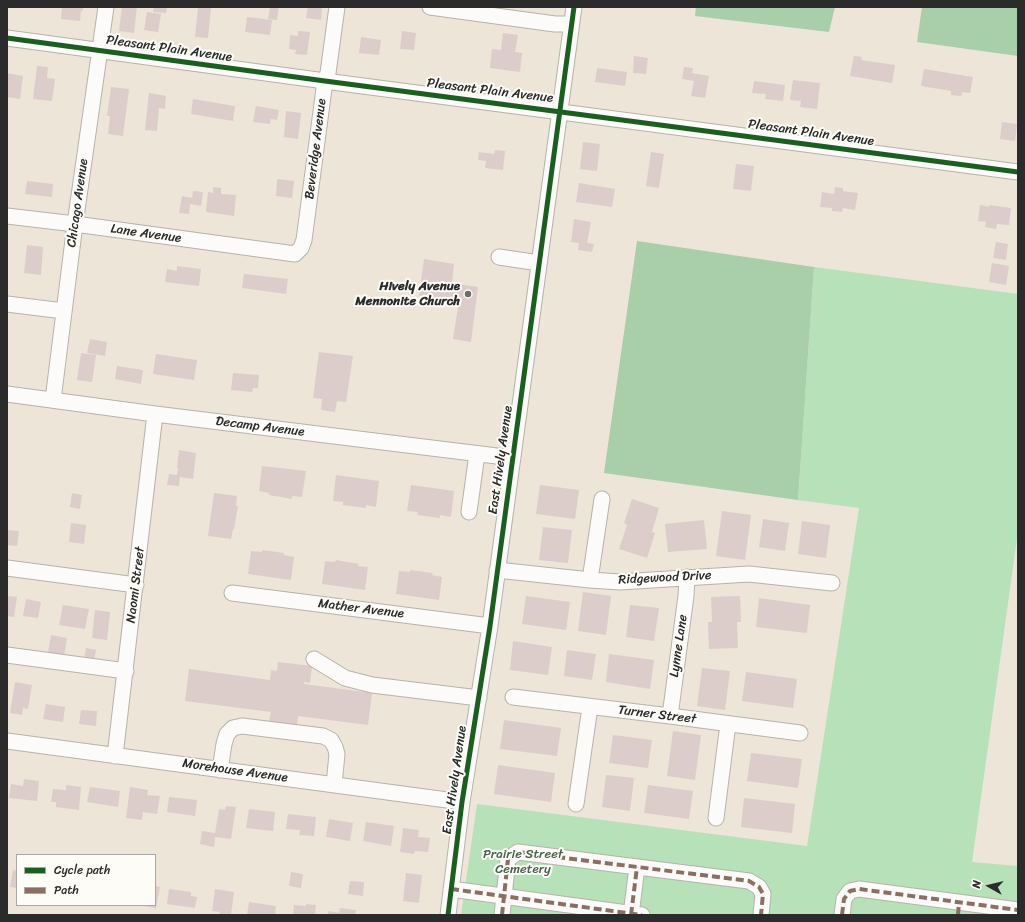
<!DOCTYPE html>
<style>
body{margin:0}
#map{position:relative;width:1025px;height:922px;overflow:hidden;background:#ede5d8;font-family:Sriracha,sans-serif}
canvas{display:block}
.frame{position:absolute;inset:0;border:8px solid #2b2b2b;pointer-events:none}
.legend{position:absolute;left:16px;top:854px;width:140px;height:52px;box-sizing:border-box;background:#fdfcf7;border:1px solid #a9a8a5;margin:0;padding:5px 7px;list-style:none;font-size:12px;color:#2b2b2b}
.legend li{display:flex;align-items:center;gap:8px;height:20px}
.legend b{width:20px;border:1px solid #a9a8a5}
.north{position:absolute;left:969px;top:866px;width:40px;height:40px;-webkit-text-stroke:3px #fdfcf7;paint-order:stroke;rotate:278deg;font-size:11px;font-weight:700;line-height:16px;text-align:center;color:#2b2b2b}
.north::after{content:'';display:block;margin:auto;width:14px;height:18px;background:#2b2b2b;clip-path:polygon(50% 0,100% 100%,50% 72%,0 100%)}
</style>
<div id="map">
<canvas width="1025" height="922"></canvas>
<div class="frame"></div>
<ul class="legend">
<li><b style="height:5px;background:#1b5e20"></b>Cycle path</li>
<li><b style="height:5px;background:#8d6e63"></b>Path</li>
</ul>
<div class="north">N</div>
</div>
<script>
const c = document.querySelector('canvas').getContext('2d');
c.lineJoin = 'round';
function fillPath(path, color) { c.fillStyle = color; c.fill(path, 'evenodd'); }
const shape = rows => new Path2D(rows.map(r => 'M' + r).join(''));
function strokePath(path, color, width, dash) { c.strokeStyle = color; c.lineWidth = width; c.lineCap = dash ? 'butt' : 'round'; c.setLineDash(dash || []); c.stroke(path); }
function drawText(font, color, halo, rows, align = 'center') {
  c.font = font + ' Sriracha,sans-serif'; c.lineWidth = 4; c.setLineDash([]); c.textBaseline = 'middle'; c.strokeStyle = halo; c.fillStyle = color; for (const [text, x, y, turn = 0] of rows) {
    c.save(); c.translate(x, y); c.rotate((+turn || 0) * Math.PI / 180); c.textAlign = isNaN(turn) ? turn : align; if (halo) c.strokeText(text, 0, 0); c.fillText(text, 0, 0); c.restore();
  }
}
fillPath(shape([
 [814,267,1018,294,1018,531,972,862,1018,866,1018,915,461,915,477,804,807,846,859,508,798,500]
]), '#b7e1b8');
fillPath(shape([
 [696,7,835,7,829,32,695,16],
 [922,7,1018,7,1018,56,917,42],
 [637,241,814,267,798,500,604,473]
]), '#a8ceaa');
fillPath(shape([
 [62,7,83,7,83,11,81,10,80,21,61,19],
 [122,7,137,7,134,33,119,31],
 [154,7,167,7,166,13,153,12],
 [198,7,211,8,208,38,195,37],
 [270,7,279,7,277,20,268,19],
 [308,7,322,7,321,20,306,18],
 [147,12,161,14,158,32,144,30],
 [247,17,272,20,270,35,245,32],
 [298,31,310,32,307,55,295,54,296,50,289,49,290,35,298,36],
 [402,31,416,33,414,50,400,49],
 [503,33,518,35,515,52,522,53,520,72,490,68,492,49,501,50],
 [361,37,381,40,379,55,359,53],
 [634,56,648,58,646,74,633,73],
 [854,56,862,57,861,60,895,65,892,83,850,76],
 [37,66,48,67,47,78,55,79,52,101,33,99],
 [684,67,693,68,692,73,709,76,705,98,691,96,694,81,682,79],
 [597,68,627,72,625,86,595,82],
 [924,69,973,77,970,93,962,92,961,96,951,95,951,91,921,86],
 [7,73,23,76,20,99,7,97],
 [793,80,820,83,817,109,800,107,801,101,790,100],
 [754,81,785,85,783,101,765,99,766,94,752,93],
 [111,87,129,89,123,136,108,134,110,116,107,116],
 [149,93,166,96,165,109,159,108,157,131,145,130],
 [193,99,235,106,233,121,191,114],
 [256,106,279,110,277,120,271,119,270,124,253,122],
 [286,111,301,113,298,139,284,137],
 [1002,122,1017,124,1015,141,1000,139],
 [583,142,600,144,597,171,580,169],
 [495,150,505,151,503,170,485,168,486,161,478,160,479,152,494,154],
 [651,152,664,154,659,188,646,186],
 [736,164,754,166,751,191,733,189],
 [277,179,294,181,292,198,276,196],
 [27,181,53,184,52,197,25,194],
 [579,183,615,189,612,207,576,202],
 [213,187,221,188,221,194,236,195,234,216,206,212,208,192,213,193],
 [835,187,843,188,843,191,858,193,855,210,843,208,842,212,832,211,832,208,820,207,822,192,834,194],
 [193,191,203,192,201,206,190,204,189,214,179,213,182,196,192,198],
 [980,205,989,207,989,205,1011,208,1009,225,997,224,996,229,985,227,986,222,978,221],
 [574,219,591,222,587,243,594,244,592,252,578,250,579,243,571,242],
 [996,242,1008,244,1006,260,993,258],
 [27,245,43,247,41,275,24,273],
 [424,259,454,264,452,283,478,287,471,342,453,339,459,301,419,296],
 [992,263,1009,266,1006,285,989,282],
 [177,266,201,269,199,286,165,282,167,269,177,271],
 [244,274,288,279,286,294,242,288],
 [90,339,107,342,105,356,87,353],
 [319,352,353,356,346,402,337,401,335,412,321,410,322,399,313,398],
 [81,353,96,355,92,382,77,380],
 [156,354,197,360,194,380,153,374],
 [117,366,143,370,141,384,115,379],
 [233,373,259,375,258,388,253,388,252,392,231,390],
 [179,450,196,453,193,479,180,477,179,486,167,485,169,474,177,475,178,468,177,468],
 [262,466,306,471,302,497,292,496,292,499,269,495,269,493,259,491],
 [336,475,379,481,376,507,366,505,366,508,343,505,343,502,333,501],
 [411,485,454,491,451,517,440,515,440,518,417,515,418,512,407,511],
 [540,485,579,490,575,519,536,514],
 [72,493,82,495,80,509,70,507],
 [214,493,237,496,236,506,238,506,234,529,233,529,231,539,208,536],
 [632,499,659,508,652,532,655,533,647,558,619,549,627,525,624,523],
 [722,511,751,515,745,560,716,556],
 [763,519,789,523,785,551,759,547],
 [704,520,707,549,668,552,665,524],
 [802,521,830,525,826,558,798,554],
 [71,523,86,525,84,544,69,542],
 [543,527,572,530,568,563,539,560],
 [7,530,19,531,17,546,7,545],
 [262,550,284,553,284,555,294,557,291,580,248,574,251,551,262,552],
 [336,560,359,564,358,566,368,567,365,590,322,584,325,561,335,562],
 [410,570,433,573,432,575,442,577,439,600,396,594,399,571,410,572],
 [583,592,611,596,606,635,578,631],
 [7,596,17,597,14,617,7,616],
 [526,596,570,602,566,630,522,624],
 [740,596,741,622,737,622,738,648,709,649,708,622,712,622,711,597],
 [759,598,810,605,807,633,756,627],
 [26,599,41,602,38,618,23,616],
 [63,605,89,609,85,629,59,625],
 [630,605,659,608,654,641,626,637],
 [95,610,110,612,107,640,92,638],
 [51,635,67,638,64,656,48,653],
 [513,641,552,647,548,675,510,670],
 [86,648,96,650,94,660,84,659],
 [567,650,596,654,592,680,564,676],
 [609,654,654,660,650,689,606,682],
 [278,662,312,666,310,683,304,682,304,684,372,693,368,725,298,716,297,726,269,722,271,712,185,701,189,669,270,680,271,670,277,671],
 [702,668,730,671,725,710,697,706],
 [746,672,797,679,793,708,742,701],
 [15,682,32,685,28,709,23,708,22,715,10,713],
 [46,704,65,707,63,722,43,719],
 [81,710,97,711,96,726,79,724],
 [504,720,561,728,557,756,500,749],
 [673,731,701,735,695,780,667,776],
 [613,735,652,740,648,768,609,763],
 [751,753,802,759,798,788,747,781],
 [498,765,555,773,551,802,494,794],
 [606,775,634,778,630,811,602,807],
 [24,779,39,781,37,801,9,798,11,784,23,786],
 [66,785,81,787,79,810,56,807,56,802,51,802,53,789,66,790],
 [648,785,693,791,689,819,644,813],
 [90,787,120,791,118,807,87,802],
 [130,787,148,790,147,795,160,796,157,814,143,812,142,820,126,818],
 [169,797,197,800,195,816,167,812],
 [744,798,795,804,792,833,741,827],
 [226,806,236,807,231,839,215,837,214,847,200,844,202,831,215,833,219,809,225,810],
 [249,809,275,812,273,831,246,828],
 [288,814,316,817,314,836,299,835,300,830,286,829],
 [329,819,353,823,350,841,326,837],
 [366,822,394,826,391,846,363,841],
 [403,828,419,830,418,837,430,838,428,852,415,851,414,854,400,852],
 [13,870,17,871,17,888,10,887],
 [291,872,303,874,301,888,289,886],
 [406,873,422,875,419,903,403,901],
 [350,881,364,882,363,896,348,894],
 [155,886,160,887,156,909,155,908,144,906,155,905],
 [169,889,191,892,191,896,197,897,195,908,167,904],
 [215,889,234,892,231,915,219,914,220,912,212,911],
 [249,902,276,906,275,915,247,915],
 [306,904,316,905,315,915,293,915,294,905,306,906],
 [340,908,356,910,355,915,328,915,328,911,339,913]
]), '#dccdcb');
const minor = shape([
 [430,7,555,24,571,24],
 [7,38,325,81,1018,172],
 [7,216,75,224,295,254,301,248,304,240,325,81,328,73,337,7],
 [499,257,539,263],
 [7,304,64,311],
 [7,394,155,414,513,458],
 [53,400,75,224,106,7],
 [469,512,477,454],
 [7,568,136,585],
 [497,570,590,580,620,582,749,574,832,583],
 [590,580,602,499],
 [232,593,490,626],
 [7,655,126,671],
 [314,659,345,678,372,685,479,698],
 [513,697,670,716,800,733],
 [670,716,686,596,687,577],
 [7,741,462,802],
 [115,756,155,414],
 [220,770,224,744,227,734,233,728,242,726,323,736,331,740,335,747,337,754,334,785],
 [576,804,590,707],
 [716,818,728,724],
 [451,889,642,915],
 [448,915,462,802,490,626,574,7],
 [502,915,508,859,518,852,749,881,759,887,763,894,761,915],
 [631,915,637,867],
 [842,915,844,899,850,891,859,889,1018,910]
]);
strokePath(minor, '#b7b2aa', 17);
strokePath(minor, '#fcfbf9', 15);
strokePath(shape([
 [451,889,642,915],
 [502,915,508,859,518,852,749,881,759,887,763,894,761,915],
 [631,915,637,867],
 [842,915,844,899,850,891,859,889,1018,910],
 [958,915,959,902]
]), '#8d6e63', 4, [8, 4]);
strokePath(shape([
 [7,38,325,81,1018,172],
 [448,915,462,802,490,626,574,7]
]), '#1b5e20', 5);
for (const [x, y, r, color] of [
 [468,294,4,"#6f6c68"]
]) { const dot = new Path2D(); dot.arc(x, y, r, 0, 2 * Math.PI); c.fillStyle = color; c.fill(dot); strokePath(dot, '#fdfcf7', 1.5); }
drawText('13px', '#2b2b2b', '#fdfcf7', [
 ["Pleasant Plain Avenue",169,49,8],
 ["Pleasant Plain Avenue",490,91,7],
 ["Pleasant Plain Avenue",811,133,8],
 ["Beveridge Avenue",316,149,-83],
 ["Chicago Avenue",78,203,-82],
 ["Lane Avenue",146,234,8],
 ["Decamp Avenue",260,427,7],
 ["East Hively Avenue",501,460,-82],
 ["Ridgewood Drive",665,578,-3],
 ["Naomi Street",136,585,-83],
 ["Mather Avenue",361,609,7],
 ["Lynne Lane",679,646,-82],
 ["Turner Street",657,715,7],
 ["Morehouse Avenue",235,771,8],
 ["East Hively Avenue",455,780,-82]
]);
drawText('bold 13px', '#2b2b2b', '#fdfcf7', [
 ["Hively Avenue",460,287],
 ["Mennonite Church",460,302]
], 'right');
drawText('13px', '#48604d', '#fdfcf7', [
 ["Prairie Street",523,855],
 ["Cemetery",523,870]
]);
</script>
